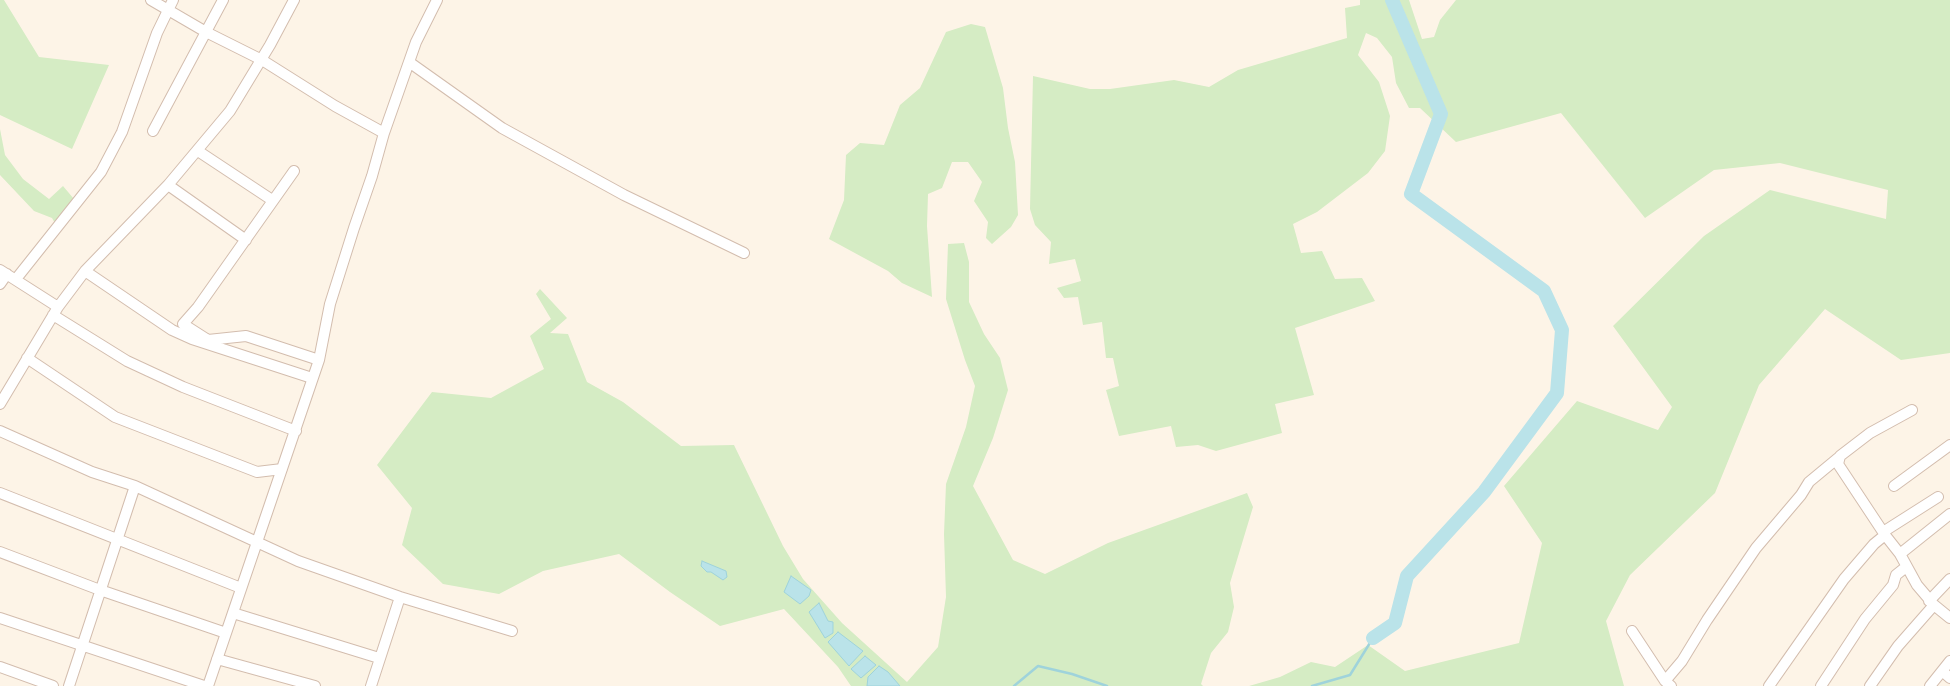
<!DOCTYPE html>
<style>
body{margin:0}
canvas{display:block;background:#fdf4e7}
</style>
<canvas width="1950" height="686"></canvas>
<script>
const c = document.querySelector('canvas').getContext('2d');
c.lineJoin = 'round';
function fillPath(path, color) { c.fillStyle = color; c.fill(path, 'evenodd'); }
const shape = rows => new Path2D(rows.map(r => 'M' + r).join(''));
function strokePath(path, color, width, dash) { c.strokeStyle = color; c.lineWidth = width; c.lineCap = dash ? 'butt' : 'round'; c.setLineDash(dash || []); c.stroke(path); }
fillPath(shape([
 [0,0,4,0,39,57,109,65,72,149,0,115],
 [1360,0,1409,0,1422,39,1434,37,1440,20,1456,0,1950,0,1950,353,1901,360,1825,309,1759,385,1715,493,1630,575,1606,621,1624,686,1249,686,1280,677,1311,662,1335,667,1368,645,1405,671,1519,643,1542,543,1504,486,1577,401,1658,430,1672,407,1613,326,1704,236,1770,190,1886,219,1888,190,1780,163,1714,170,1645,218,1561,113,1456,142,1420,108,1409,108,1396,83,1392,57,1377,38,1366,33,1358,55,1379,82,1390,116,1385,151,1368,173,1317,212,1293,224,1301,253,1322,251,1335,279,1362,278,1375,301,1295,328,1314,395,1275,404,1282,433,1216,451,1198,445,1176,447,1171,426,1119,436,1106,390,1119,386,1113,358,1106,358,1102,322,1083,325,1078,297,1064,298,1057,288,1081,281,1075,259,1049,264,1051,242,1035,225,1030,209,1033,76,1090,89,1110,89,1174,80,1209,87,1238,70,1347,38,1345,8,1360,5],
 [971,24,985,27,1003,88,1008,128,1015,162,1018,215,1011,227,992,244,986,238,988,222,974,201,982,182,968,162,952,162,942,188,928,194,927,226,932,297,902,283,888,271,829,239,844,200,846,155,860,143,884,145,900,105,920,88,946,32],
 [0,129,5,155,23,179,49,199,63,186,79,205,59,230,52,218,34,211,0,175],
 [964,243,969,262,969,302,984,334,1000,358,1008,390,993,438,973,486,1013,560,1045,574,1108,543,1247,493,1253,507,1230,583,1234,607,1228,632,1211,653,1201,684,1203,686,851,686,838,667,784,609,720,626,670,592,619,554,543,571,499,594,443,584,402,545,412,508,377,465,432,392,491,398,544,369,530,336,551,319,536,294,540,289,567,318,550,333,568,334,587,382,623,402,681,446,734,445,783,546,803,579,842,623,907,682,938,647,946,597,944,534,946,484,966,427,975,386,965,360,946,299,948,244]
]), '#d5ecc4');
const water = shape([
 [702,561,726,571,727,577,723,580,711,572,707,572,701,566,702,561],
 [791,576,811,590,809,596,800,604,784,592,791,576],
 [819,603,828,621,833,622,833,633,825,638,809,612,819,603],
 [838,632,863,651,849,666,828,642,838,632],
 [865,656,876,665,861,678,851,669,865,656],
 [879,666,888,672,900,686,867,686,868,677,879,666]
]);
fillPath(water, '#bae3e9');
strokePath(water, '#9fd3db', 1);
strokePath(shape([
 [1014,686,1038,666,1072,674,1107,686],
 [1312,686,1350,675,1373,638]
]), '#9fd3db', 2.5);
strokePath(shape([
 [1373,638,1395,623,1407,576,1484,492,1557,393,1562,330,1544,291,1411,194,1441,114,1392,0]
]), '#bae3e9', 14);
const minor = shape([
 [151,0,206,32,262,60,335,106,384,133],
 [409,62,502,128,624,195,744,253],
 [153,131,223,0],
 [198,151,272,200],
 [294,171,198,307,183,324,208,340,246,336,319,360],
 [168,185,246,240],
 [0,270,58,307],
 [85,271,172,330,192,339,312,378],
 [16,279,101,172,122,132,157,33,173,0],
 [0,284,7,274],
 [53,315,127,361,183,387,296,431],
 [27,358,115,417,257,472,282,469],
 [0,404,58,307,85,271,168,185,230,111,270,45,294,0],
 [1912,410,1870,433,1840,456,1838,464,1885,535,1900,554,1917,585,1934,605,1950,618],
 [0,431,92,472,135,486,298,561,400,597,512,631],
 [1894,486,1950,445],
 [0,493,241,588],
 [1883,532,1938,497],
 [0,552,100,590,226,633],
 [1900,554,1950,514],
 [1929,601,1950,579],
 [233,613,379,658],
 [0,618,204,686],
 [1632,631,1665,681,1671,686],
 [217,659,315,686],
 [0,667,53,686],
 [1942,671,1950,678],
 [1665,681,1682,661,1707,620,1756,548,1801,495,1809,482,1838,458],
 [69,686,135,486],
 [208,686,319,360,330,304,354,228,372,176,384,133,416,42,437,0],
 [371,686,400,597],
 [1769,686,1844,579,1874,544,1885,535],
 [1821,686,1865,619,1893,585,1896,575,1906,567],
 [1870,686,1898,646,1934,605],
 [1930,686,1950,661]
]);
strokePath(minor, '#d3bdae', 12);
strokePath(minor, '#fff', 10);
</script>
